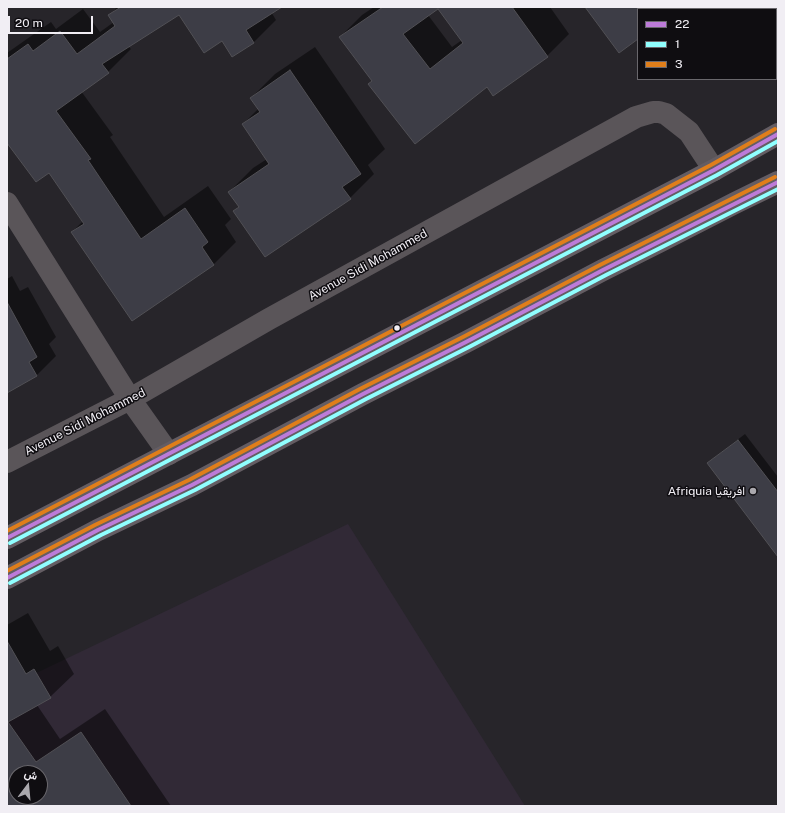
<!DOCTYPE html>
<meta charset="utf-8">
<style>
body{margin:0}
#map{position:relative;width:785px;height:813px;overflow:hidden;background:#27252a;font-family:"Public Sans",Vazirmatn,sans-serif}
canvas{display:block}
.frame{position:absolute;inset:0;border:8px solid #f1eef4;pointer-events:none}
.legend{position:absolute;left:637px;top:8px;width:140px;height:72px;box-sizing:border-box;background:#0f0d11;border:1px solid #69676c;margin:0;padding:5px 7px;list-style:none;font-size:12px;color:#f1eef4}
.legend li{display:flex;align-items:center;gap:8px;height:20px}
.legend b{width:20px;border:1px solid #69676c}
.north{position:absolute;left:8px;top:765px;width:40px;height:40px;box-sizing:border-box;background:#0f0d11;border:1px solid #69676c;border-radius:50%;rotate:16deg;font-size:11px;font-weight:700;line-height:16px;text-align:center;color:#f1eef4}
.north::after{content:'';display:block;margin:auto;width:14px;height:18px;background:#aaa8ad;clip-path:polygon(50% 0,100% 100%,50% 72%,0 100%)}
.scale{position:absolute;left:8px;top:16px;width:85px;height:18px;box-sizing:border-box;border:2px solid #f1eef4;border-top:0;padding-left:5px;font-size:12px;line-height:14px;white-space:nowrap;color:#f1eef4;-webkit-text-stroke:3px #0f0d11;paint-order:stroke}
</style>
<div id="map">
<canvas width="785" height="813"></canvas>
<div class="frame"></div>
<ul class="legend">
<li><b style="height:5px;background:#bd7bd9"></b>22</li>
<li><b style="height:5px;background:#90ffff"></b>1</li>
<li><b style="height:5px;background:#e07e1a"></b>3</li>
</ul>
<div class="north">ش</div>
<div class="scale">20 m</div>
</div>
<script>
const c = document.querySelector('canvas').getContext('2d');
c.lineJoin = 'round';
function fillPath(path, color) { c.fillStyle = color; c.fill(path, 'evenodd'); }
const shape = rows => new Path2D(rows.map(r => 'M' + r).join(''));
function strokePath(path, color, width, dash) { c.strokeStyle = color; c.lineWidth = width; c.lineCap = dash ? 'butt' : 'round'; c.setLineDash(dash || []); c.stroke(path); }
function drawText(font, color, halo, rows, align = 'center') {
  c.font = font + ' "Public Sans",Vazirmatn,sans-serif'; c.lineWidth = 3; c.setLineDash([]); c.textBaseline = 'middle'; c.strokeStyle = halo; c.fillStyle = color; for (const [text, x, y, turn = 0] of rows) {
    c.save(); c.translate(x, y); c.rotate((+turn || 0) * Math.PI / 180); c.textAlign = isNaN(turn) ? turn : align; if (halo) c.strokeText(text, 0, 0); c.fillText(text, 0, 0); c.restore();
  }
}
fillPath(shape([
 [348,524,525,806,7,806,7,687],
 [16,773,40,773,40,797,16,797]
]), '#312936');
fillPath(shape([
 [114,7,273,7,270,10,276,20,254,42,222,40,179,13,128,46,131,49,108,72,81,91,113,135,110,137,164,217,208,186,231,219,225,225,236,242,214,264,132,320,72,232,83,221,49,172,7,142,7,53,51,22,56,29,83,9,100,32,114,22,110,15,116,9],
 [374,7,550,7,569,34,547,56,487,86,373,81,340,37,362,15],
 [438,7,462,40,452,47,428,15],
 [586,7,677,7,675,9,638,9,638,37],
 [315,47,385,149,368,165,374,174,350,198,234,211,239,206,229,192,253,168,267,159,243,124,258,109,251,98,275,74],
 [12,276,20,291,28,287,56,337,49,344,56,356,36,376,7,392,7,279],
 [745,434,778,477,778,531,708,463,715,457],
 [28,613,50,651,58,646,74,674,50,697,37,705,60,739,105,709,171,806,7,806,7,625],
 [16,773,40,773,40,797,16,797]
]), '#0007');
const building = shape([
 [121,7,282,7,246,30,254,43,232,57,222,41,204,53,179,15,102,64,109,73,56,111,91,159,88,160,141,239,185,208,208,242,202,247,214,265,132,321,71,232,84,224,49,173,36,182,7,143,7,59,28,44,33,51,60,31,77,54,115,26,108,15,121,7],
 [383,7,512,7,548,57,493,96,487,87,415,144,368,84,372,81,339,37,383,7],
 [438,9,463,43,430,69,403,34,438,9],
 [585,7,638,7,638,39,619,53,585,7],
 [290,70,361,174,342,187,351,199,265,257,233,211,239,207,228,192,269,164,242,124,260,112,250,98,290,70],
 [7,302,37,357,29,362,37,376,7,393,7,302],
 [738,440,778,492,778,557,707,463,738,440],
 [7,641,26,674,34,669,51,698,8,722,36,762,81,732,131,806,7,806,7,641],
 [16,773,40,773,40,797,16,797,16,773]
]);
fillPath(building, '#3d3d46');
strokePath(building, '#515055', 1);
strokePath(shape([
 [7,203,130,399,169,454],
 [7,462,130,399,269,319,636,117,653,112,659,112,666,114,689,132,714,170]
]), '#5a5559', 22);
strokePath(shape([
 [7,538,714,170,778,134],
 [7,578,98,530,192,485,363,394,466,342,603,270,661,241,735,203,778,182]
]), '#645d63', 22);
strokePath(shape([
 [7,538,714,170,778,134],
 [7,578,98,530,192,485,363,394,466,342,603,270,778,182]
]), '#bd7bd9', 4);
strokePath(shape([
 [10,543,717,175,778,141],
 [10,583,101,535,195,490,366,399,469,347,606,275,778,189]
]), '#90ffff', 4);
strokePath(shape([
 [7,531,711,165,775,129],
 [7,571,95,525,189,480,360,389,463,337,600,265,775,177]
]), '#e07e1a', 4);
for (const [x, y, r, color] of [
 [397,328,3.5,"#f1eef4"],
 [753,491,4,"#aaa8ad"]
]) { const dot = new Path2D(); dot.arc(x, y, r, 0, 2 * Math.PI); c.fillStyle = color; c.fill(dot); strokePath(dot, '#0f0d11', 1.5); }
drawText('12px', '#f1eef4', '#0f0d11', [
 ["Avenue Sidi Mohammed",368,265,-29],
 ["Avenue Sidi Mohammed",85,422,-27]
]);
drawText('12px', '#f1eef4', '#0f0d11', [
 ["Afriquia افريقيا",745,491]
], 'right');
</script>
